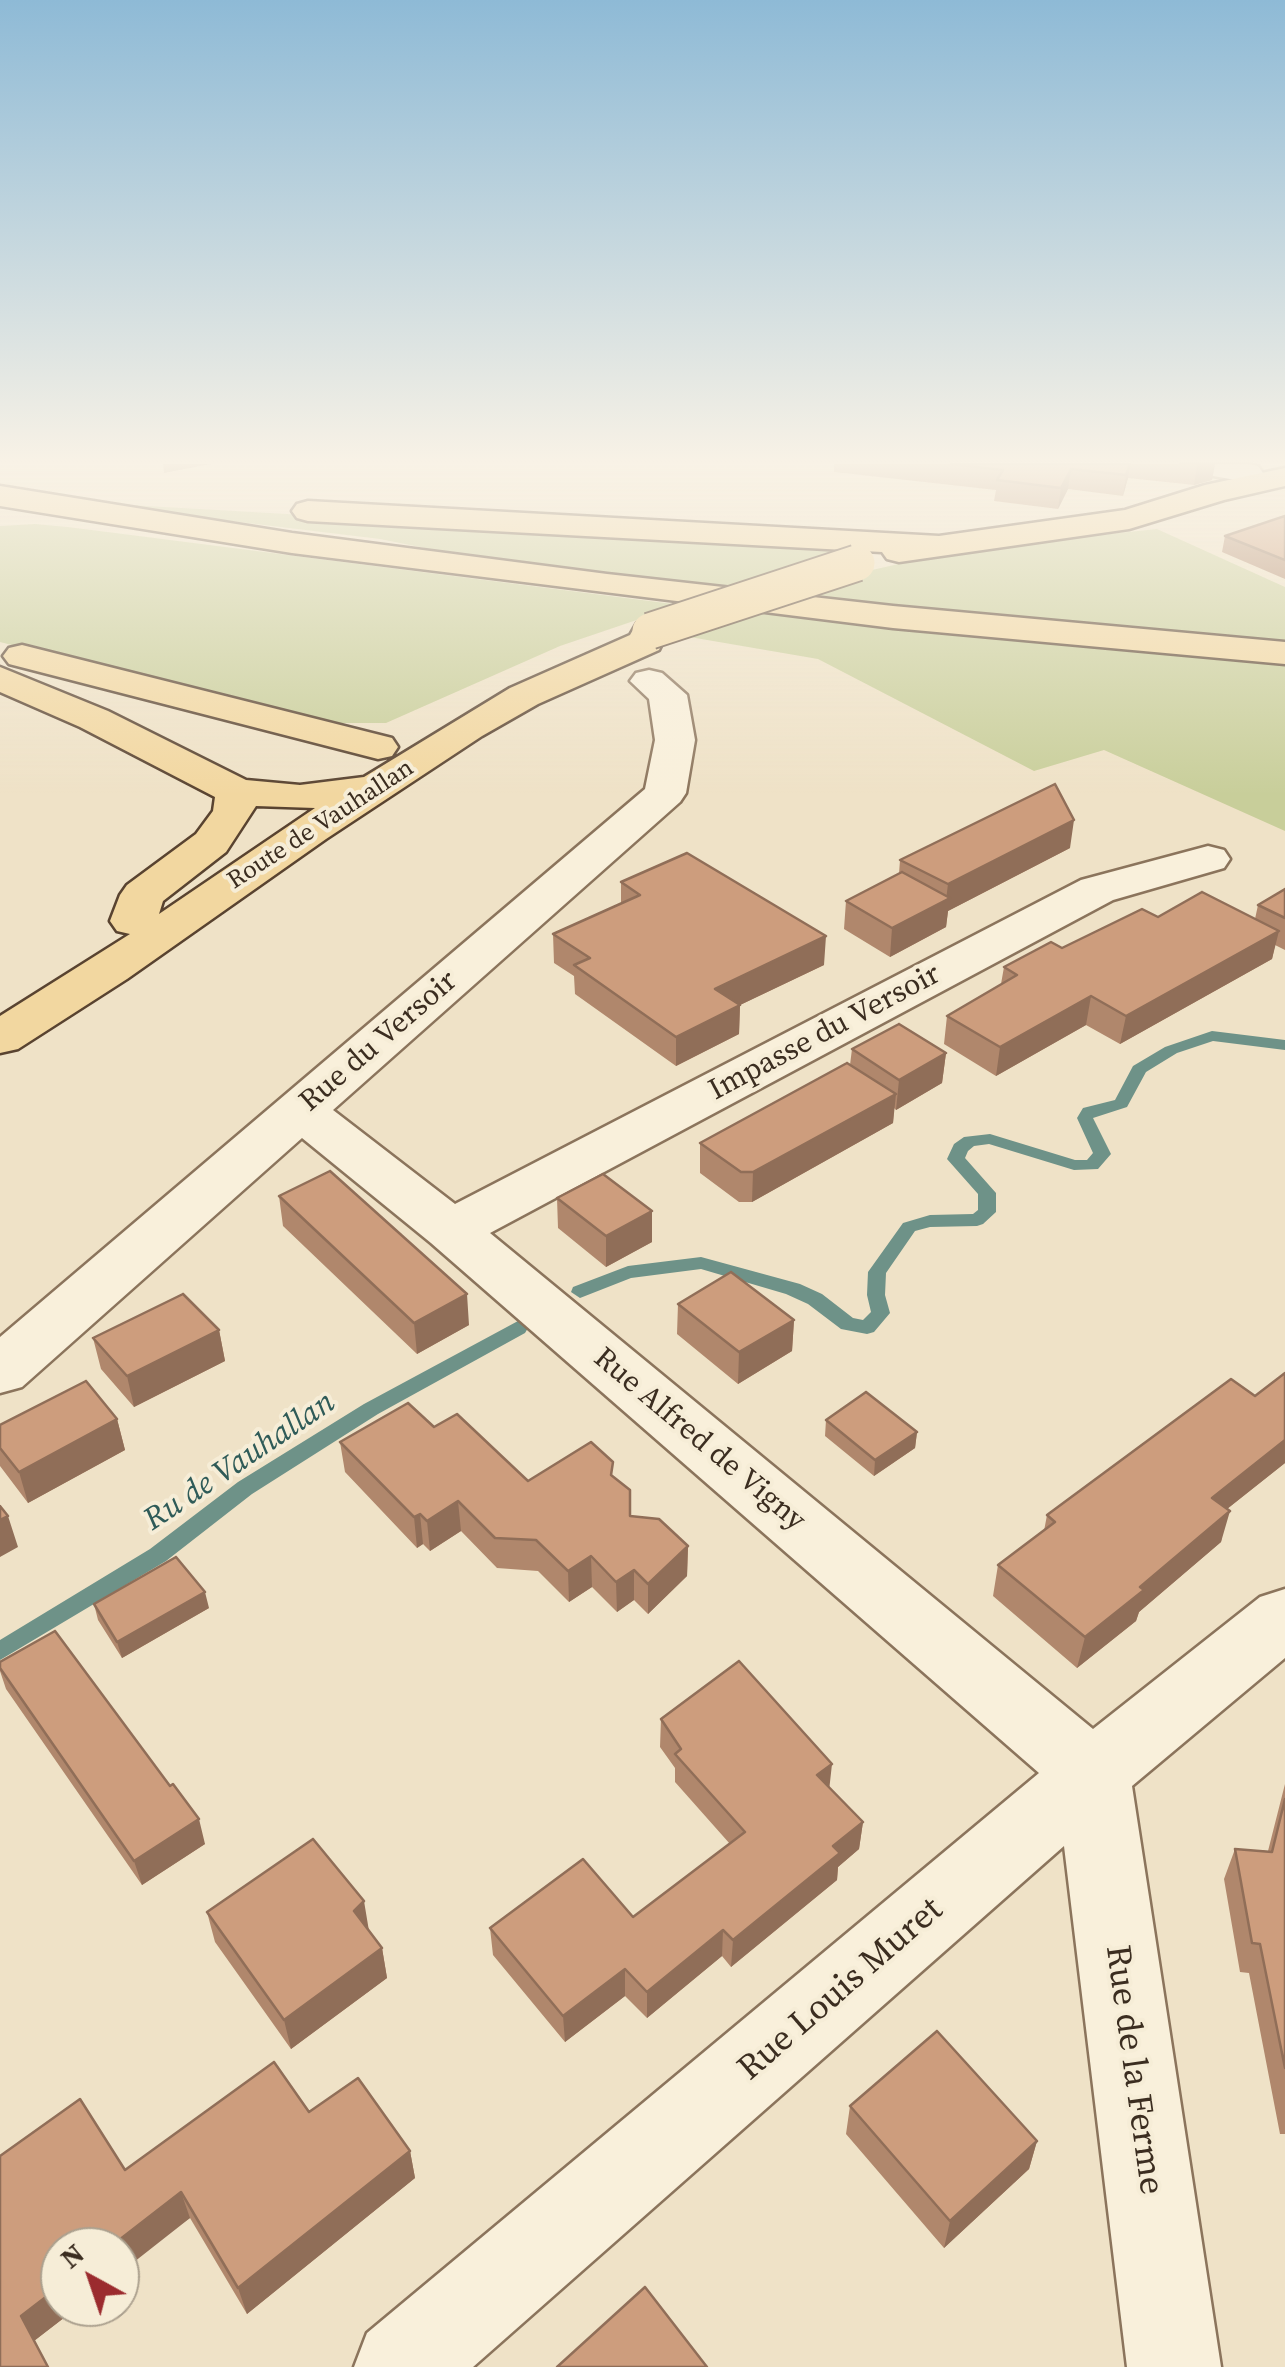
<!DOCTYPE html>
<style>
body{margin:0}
#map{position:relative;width:1285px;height:2367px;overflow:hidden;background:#efe2c7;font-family:"Source Serif 4",serif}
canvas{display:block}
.north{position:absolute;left:40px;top:2227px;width:100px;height:100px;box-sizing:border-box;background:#f6edd7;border:2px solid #aba08e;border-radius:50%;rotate:320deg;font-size:28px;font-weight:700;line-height:40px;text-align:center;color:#3b2d20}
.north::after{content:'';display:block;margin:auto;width:35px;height:45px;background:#9b2b2e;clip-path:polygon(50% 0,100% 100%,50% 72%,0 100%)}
</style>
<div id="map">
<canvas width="1285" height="2367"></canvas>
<div class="north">N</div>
</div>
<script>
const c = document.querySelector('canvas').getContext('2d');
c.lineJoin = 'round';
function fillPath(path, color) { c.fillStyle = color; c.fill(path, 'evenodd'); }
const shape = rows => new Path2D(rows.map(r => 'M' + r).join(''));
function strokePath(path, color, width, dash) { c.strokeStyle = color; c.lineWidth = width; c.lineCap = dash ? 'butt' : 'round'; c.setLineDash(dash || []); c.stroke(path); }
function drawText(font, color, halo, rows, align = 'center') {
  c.font = font + ' "Source Serif 4",serif'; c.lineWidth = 8; c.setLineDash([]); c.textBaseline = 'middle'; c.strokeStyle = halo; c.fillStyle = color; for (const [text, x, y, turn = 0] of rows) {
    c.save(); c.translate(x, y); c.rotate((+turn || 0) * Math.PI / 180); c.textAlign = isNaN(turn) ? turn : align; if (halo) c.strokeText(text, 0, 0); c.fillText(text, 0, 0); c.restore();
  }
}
fillPath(shape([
 [130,505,532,528,866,547,724,591,469,557,380,539,123,508],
 [35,524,68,527,681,605,560,646,386,723,316,723,0,642,0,526],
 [1157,529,1285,587,1285,641,791,595,872,570,964,549],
 [747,611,1285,665,1285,831,1104,750,1034,771,818,659,678,635]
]), '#c8ce9a');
fillPath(shape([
 [1212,1031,1285,1040,1285,1050,1213,1041,1177,1053,1146,1072,1127,1107,1093,1118,1111,1154,1098,1169,1074,1170,989,1144,974,1146,968,1151,965,1158,996,1193,996,1212,983,1224,977,1226,930,1227,915,1231,886,1273,885,1295,890,1313,874,1332,867,1334,841,1329,808,1304,786,1294,701,1269,631,1278,580,1298,571,1292,573,1287,628,1266,701,1257,800,1284,822,1294,853,1318,863,1320,871,1312,867,1295,868,1272,903,1223,930,1215,973,1214,978,1210,978,1194,947,1159,954,1144,964,1137,990,1134,1075,1160,1087,1160,1093,1153,1077,1118,1083,1108,1115,1100,1133,1066,1165,1047,1212,1031],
 [518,1321,525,1323,528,1328,525,1333,378,1414,252,1494,166,1561,0,1660,0,1640,150,1549,238,1482,364,1404,518,1321]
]), '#6e9288');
const minor = shape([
 [1181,464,1248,464,1258,466,1263,473,1258,480,1247,482,1185,471,1181,464],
 [649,670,662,673,687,695,695,740,686,793,680,802,333,1110,455,1204,1081,880,1208,846,1224,850,1230,859,1224,868,1113,900,490,1233,1093,1729,1260,1597,1285,1589,1285,1658,1132,1786,1221,2367,1127,2367,1064,1846,473,2367,354,2367,367,2333,1039,1773,431,1243,302,1138,22,1387,0,1393,0,1337,645,789,655,740,649,699,630,681,636,673,649,670]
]);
const major = shape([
 [1285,468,1285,486,1224,500,1129,529,899,562,887,559,882,552,308,521,297,518,292,511,297,504,308,501,939,536,1125,510,1205,485,1285,468],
 [0,486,292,533,607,574,893,606,1285,642,1285,664,893,628,292,553,0,506,0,486],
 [650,620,663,623,668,631,659,650,538,704,482,736,326,839,127,979,18,1049,0,1053,0,1016,130,934,117,931,110,921,120,895,127,885,196,834,213,811,215,797,80,727,0,692,0,667,108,711,246,780,300,785,364,777,510,688,630,635,637,623,650,620],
 [256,806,315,808,159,914,163,901,226,852,256,806],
 [22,645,392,738,398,747,392,756,378,759,9,664,3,656,9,648,22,645]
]);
strokePath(minor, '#8b745c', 5);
strokePath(major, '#594330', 5);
fillPath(minor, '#f9f0db');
fillPath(major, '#f2d7a0');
const majorBridge = shape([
 [650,631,857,563]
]);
strokePath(majorBridge, '#594330', 39, []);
strokePath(majorBridge, '#f2d7a0', 35);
fillPath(shape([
 [834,464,1215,464,1212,480,1194,485,1128,478,1123,496,1068,489,1058,509,994,501,996,490,834,472],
 [1285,516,1285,579,1222,552,1225,536],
 [1070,848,948,911,946,927,890,957,844,929,846,901,899,874,900,860],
 [621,882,824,965,740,1005,739,1034,676,1066,575,994,574,976,554,963,553,934,621,903],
 [1285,889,1285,950,1275,945,1272,959,1120,1044,1086,1025,996,1076,944,1044,947,1016,1001,984,1004,967,1158,917,1255,919,1258,905],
 [852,1049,946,1053,942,1083,896,1110,894,1108,893,1123,752,1202,739,1202,700,1173,700,1143,850,1065],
 [279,1196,469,1325,417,1354,283,1226],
 [557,1198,652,1242,606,1267,558,1228],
 [678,1304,794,1320,792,1351,738,1384,677,1334],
 [219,1330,225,1361,134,1407,101,1369,93,1338],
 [1285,1373,1285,1463,1227,1509,1221,1542,1139,1612,1136,1621,1077,1668,993,1596,998,1565,1044,1531,1047,1515,1255,1396],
 [117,1419,125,1450,28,1503,0,1466,0,1425],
 [826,1420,917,1432,915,1448,874,1476,825,1436],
 [434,1427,528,1481,613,1477,630,1516,688,1546,687,1576,648,1614,634,1600,617,1612,592,1587,569,1602,538,1571,497,1568,461,1531,430,1551,423,1544,417,1548,345,1472,340,1442],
 [94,1604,209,1608,122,1658,98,1620],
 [0,1662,205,1844,142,1885,6,1689,0,1671],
 [661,1719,829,1788,863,1822,859,1849,838,1867,837,1880,731,1967,722,1956,647,2018,625,1996,565,2042,493,1955,490,1928,633,1917,730,1844,675,1782,675,1768,660,1747],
 [1285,1784,1285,2134,1280,2134,1249,1973,1240,1972,1224,1879,1235,1849,1268,1851],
 [207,1912,369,1930,382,1948,387,1978,291,2049,215,1942],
 [850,2106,1037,2141,1029,2169,944,2248,846,2134],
 [410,2151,415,2178,247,2314,190,2218,60,2307,78,2307,0,2367,125,2170]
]), '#b0876c');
fillPath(shape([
 [163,464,211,464,164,473],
 [1130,464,1128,478,1123,496,1126,475],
 [1197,464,1215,464,1212,480,1194,485],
 [1071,469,1068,489,1058,509,1061,488],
 [1074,820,1070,848,948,911,946,927,890,957,892,928,946,900,948,884],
 [1279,931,1272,959,1120,1044,1126,1016],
 [826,936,824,965,740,1005,739,1034,676,1066,676,1037,715,989],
 [1091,996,1086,1025,996,1076,1000,1047],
 [946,1053,942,1083,896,1110,899,1080],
 [896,1094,893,1123,752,1202,753,1172],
 [652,1211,652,1242,606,1267,606,1236],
 [467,1294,469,1325,417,1354,414,1323],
 [794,1320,792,1351,738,1384,739,1352],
 [219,1330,225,1361,134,1407,127,1376],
 [117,1419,125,1450,28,1503,19,1472],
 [917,1432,915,1448,874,1476,875,1460],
 [1285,1440,1285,1463,1203,1528,1212,1498],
 [458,1501,461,1531,430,1551,427,1521],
 [1230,1511,1221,1542,1139,1612,1136,1621,1077,1668,1085,1637,1140,1587],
 [420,1514,423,1544,417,1548,414,1517],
 [8,1516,18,1547,0,1557,0,1520],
 [688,1546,687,1576,648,1614,648,1584],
 [591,1556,592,1587,569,1602,568,1571],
 [634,1570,634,1600,617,1612,616,1582],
 [205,1592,209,1608,122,1658,117,1642],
 [832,1764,829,1791,817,1775],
 [199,1819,205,1844,142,1885,134,1861],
 [863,1822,859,1849,838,1867,837,1880,731,1967,733,1940,833,1846],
 [364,1901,369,1931,354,1911],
 [723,1930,722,1956,647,2018,647,1992],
 [382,1948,387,1978,291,2049,284,2020],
 [625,1969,625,1996,565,2042,563,2016],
 [1037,2141,1029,2169,944,2248,950,2221],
 [410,2151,415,2178,247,2314,238,2288],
 [181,2192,190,2218,120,2273,120,2247,110,2247],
 [60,2286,60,2307,78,2307,34,2341,21,2316]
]), '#906e58');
const building = shape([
 [951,464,1130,464,1126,475,1071,469,1061,488,997,480,1003,470,951,464],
 [1285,516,1285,560,1225,536,1285,516],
 [1055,784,1074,820,948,884,900,860,1055,784],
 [687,853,826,936,715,989,740,1005,676,1037,574,965,590,958,553,934,640,895,621,882,687,853],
 [902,872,950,898,892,928,846,901,902,872],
 [1285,889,1285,918,1258,905,1285,889],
 [1202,892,1279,931,1126,1016,1091,996,1000,1047,947,1016,1017,975,1004,967,1051,942,1062,948,1142,909,1158,917,1202,892],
 [899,1024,946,1053,899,1080,852,1049,899,1024],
 [847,1063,896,1094,753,1172,741,1172,700,1143,847,1063],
 [330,1171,467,1294,414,1323,279,1196,330,1171],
 [603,1174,652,1211,606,1236,557,1198,603,1174],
 [731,1272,794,1320,739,1352,678,1304,731,1272],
 [183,1294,219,1330,127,1376,93,1338,183,1294],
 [1285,1373,1285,1440,1212,1498,1230,1511,1140,1587,1144,1590,1085,1637,998,1565,1055,1522,1047,1515,1231,1379,1255,1396,1285,1373],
 [86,1381,117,1419,19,1472,0,1448,0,1425,86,1381],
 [866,1392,917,1432,875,1460,826,1420,866,1392],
 [408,1403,434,1427,457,1414,528,1481,591,1442,613,1462,611,1475,630,1490,630,1516,659,1519,688,1546,648,1584,634,1570,616,1582,591,1556,568,1571,536,1540,495,1538,458,1501,427,1521,420,1514,414,1517,340,1442,408,1403],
 [0,1506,8,1516,0,1520,0,1506],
 [176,1557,205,1592,117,1642,94,1604,176,1557],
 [55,1631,170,1786,173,1784,199,1819,134,1861,0,1668,0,1662,55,1631],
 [739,1661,832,1764,817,1775,863,1822,833,1846,840,1853,733,1940,723,1930,647,1992,625,1969,563,2016,490,1928,583,1859,633,1917,745,1832,675,1754,681,1749,661,1719,739,1661],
 [1285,1799,1285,2068,1260,1944,1252,1943,1235,1849,1272,1852,1285,1799],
 [313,1839,364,1901,354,1911,382,1948,284,2020,207,1912,313,1839],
 [937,2031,1037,2141,950,2221,850,2106,937,2031],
 [274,2062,309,2112,358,2078,410,2151,238,2288,181,2192,110,2247,60,2247,60,2286,21,2316,48,2367,0,2367,0,2156,80,2099,125,2170,274,2062],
 [645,2287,707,2367,557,2367,645,2287]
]);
fillPath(building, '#cd9d7d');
strokePath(building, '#906e58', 2.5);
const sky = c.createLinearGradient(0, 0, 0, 795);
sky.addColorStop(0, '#8ebad6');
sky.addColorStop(0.58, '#f8f2e6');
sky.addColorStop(1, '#f8f2e600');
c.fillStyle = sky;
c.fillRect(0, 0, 1285, 795);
drawText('25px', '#3b2d20', '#f6edd7', [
 ["Route de Vauhallan",321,825,-33]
]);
drawText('30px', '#3b2d20', '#f6edd7', [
 ["Impasse du Versoir",825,1033,-28],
 ["Rue du Versoir",379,1042,-41],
 ["Rue Alfred de Vigny",699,1440,40]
]);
drawText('italic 32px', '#2f5b58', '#f6edd7', [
 ["Ru de Vauhallan",240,1462,-34]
]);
drawText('35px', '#3b2d20', '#f6edd7', [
 ["Rue Louis Muret",841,1990,-41],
 ["Rue de la Ferme",1133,2070,82]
]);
</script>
